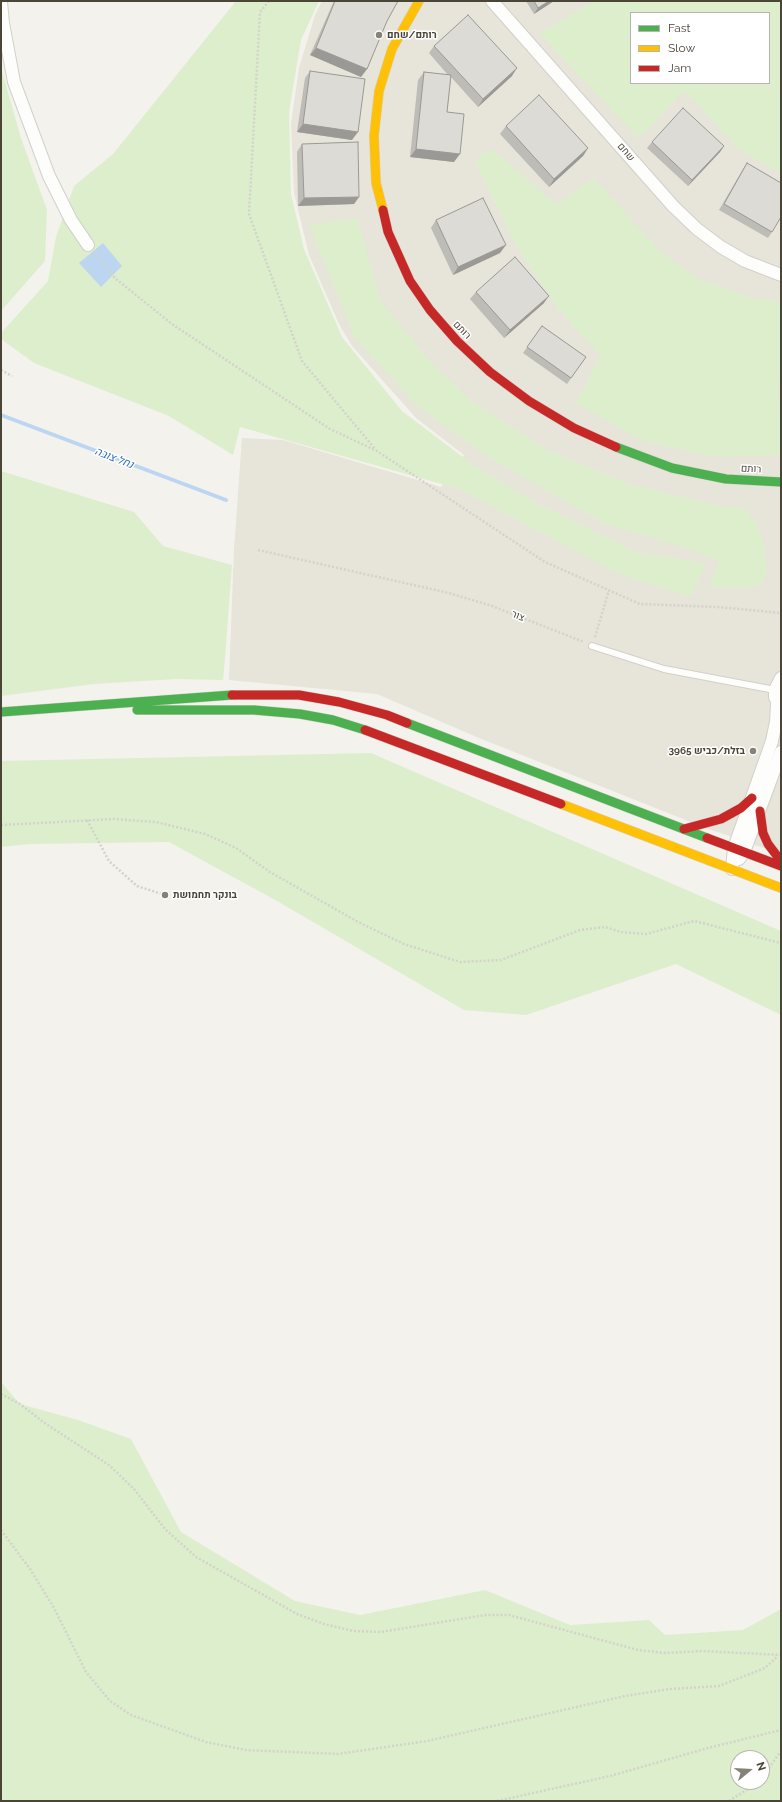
<!DOCTYPE html>
<meta charset="utf-8">
<style>
body{margin:0}
#map{position:relative;width:782px;height:1802px;overflow:hidden;background:#f3f2ed;font-family:Raleway,sans-serif}
canvas{display:block}
.frame{position:absolute;inset:0;border:2px solid #4b4538;pointer-events:none}
.legend{position:absolute;left:630px;top:12px;width:140px;height:72px;box-sizing:border-box;background:#fff;border:1px solid #b7b5af;margin:0;padding:5px 7px;list-style:none;font-size:12px;color:#4b4538}
.legend li{display:flex;align-items:center;gap:8px;height:20px}
.legend b{width:20px;border:1px solid #b7b5af}
.north{position:absolute;left:730px;top:1750px;width:40px;height:40px;box-sizing:border-box;background:#fff;border:1px solid #b7b5af;border-radius:50%;rotate:72deg;font-size:11px;font-weight:700;line-height:16px;text-align:center;color:#4b4538}
.north::after{content:'';display:block;margin:auto;width:14px;height:18px;background:#868277;clip-path:polygon(50% 0,100% 100%,50% 72%,0 100%)}
</style>
<div id="map">
<canvas width="782" height="1802"></canvas>
<div class="frame"></div>
<ul class="legend">
<li><b style="height:5px;background:#4caf50"></b>Fast</li>
<li><b style="height:5px;background:#ffc107"></b>Slow</li>
<li><b style="height:5px;background:#c62828"></b>Jam</li>
</ul>
<div class="north">N</div>
</div>
<script>
const c = document.querySelector('canvas').getContext('2d');
c.lineJoin = 'round';
function fillPath(path, color) { c.fillStyle = color; c.fill(path, 'evenodd'); }
const shape = rows => new Path2D(rows.map(r => 'M' + r).join(''));
function strokePath(path, color, width, dash) { c.strokeStyle = color; c.lineWidth = width; c.lineCap = dash ? 'butt' : 'round'; c.setLineDash(dash || []); c.stroke(path); }
function drawText(font, color, halo, rows, align = 'center') {
  c.font = font + ' Raleway,Heebo,sans-serif'; c.lineWidth = 3; c.setLineDash([]); c.textBaseline = 'middle'; c.strokeStyle = halo; c.fillStyle = color; for (const [text, x, y, turn = 0] of rows) {
    c.save(); c.translate(x, y); c.rotate((+turn || 0) * Math.PI / 180); c.textAlign = isNaN(turn) ? turn : align; if (halo) c.strokeText(text, 0, 0); c.fillText(text, 0, 0); c.restore();
  }
}
fillPath(shape([
 [322,1,781,1,781,854,706,828,479,738,377,694,229,680,234,549,242,438,283,440,441,487,464,455,416,418,352,346,339,324,309,255,294,193,291,124,299,68,315,15],
 [631,13,769,13,769,83,631,83]
]), '#e7e4da');
fillPath(shape([
 [236,1,319,1,301,40,289,112,291,194,304,249,342,337,402,411,472,464,540,505,637,552,706,563,691,597,619,574,459,489,240,427,233,455,169,416,34,363,1,339,1,333,48,281,56,237,74,186,113,154],
 [594,1,781,1,781,174,735,147,685,90,639,138,539,34,573,13],
 [631,13,769,13,769,83,631,83],
 [1,68,21,138,47,210,45,261,1,311],
 [492,149,557,205,593,177,660,251,698,278,749,297,781,302,781,382,777,383,781,413,781,455,715,457,644,442,576,403,600,356,558,309,513,241,476,163,482,153],
 [357,218,381,302,431,362,476,404,548,450,629,484,725,507,744,507,759,527,764,548,767,574,758,587,709,587,719,561,684,547,605,524,485,455,416,405,355,338,309,225],
 [1,471,134,512,163,546,232,565,225,659,223,680,176,679,94,684,1,696],
 [371,753,781,931,781,1015,676,964,526,1015,464,1010,277,901,169,842,31,844,1,847,1,761],
 [1,1382,20,1404,78,1420,131,1439,181,1532,295,1601,360,1615,485,1590,570,1625,649,1620,665,1635,743,1630,781,1609,781,1801,1,1801],
 [738,1758,762,1758,762,1782,738,1782]
]), '#ddeecd');
fillPath(shape([
 [103,243,122,266,101,287,79,263]
]), '#bcd6f2');
strokePath(shape([
 [1,415,226,500]
]), '#bcd6f2', 4);
const lane = shape([
 [592,646,664,669,775,690]
]);
const street = shape([
 [492,1,673,206,697,229,721,247,745,261,781,275],
 [1,2,3,23,14,82,49,176,71,220,88,245],
 [781,678,775,690,775,697,781,709],
 [739,859,744,852,781,752],
 [732,869,734,848,772,741,776,722,777,704]
]);
const fast = shape([
 [616,447,672,468,726,479,781,482],
 [137,710,254,710,300,714,333,720,365,730],
 [1,712,232,695],
 [407,723,707,838]
]);
const slow = shape([
 [383,210,376,183,374,136,379,91,392,49,419,1],
 [561,804,781,888]
]);
const jam = shape([
 [383,210,388,232,410,281,430,310,457,341,490,372,529,401,574,428,616,447],
 [232,695,299,695,339,702,387,715,407,723],
 [365,730,561,804],
 [760,811,763,833,768,844,781,861],
 [684,829,721,819,741,808,752,798],
 [707,838,781,866]
]);
strokePath(lane, '#d1d0ca', 8);
strokePath(street, '#d1d0ca', 14);
strokePath(fast, '#d3d0c4', 10);
strokePath(slow, '#d3d0c4', 10);
strokePath(jam, '#d3d0c4', 10);
strokePath(shape([
 [269,1,260,12,249,214,302,361,375,449],
 [95,255,116,279,172,324,330,429,377,451,545,562,640,604,718,607,781,613],
 [1,370,12,376],
 [258,550,449,593,492,606,584,642],
 [595,637,609,590],
 [87,820,109,861,137,886,165,895],
 [1,825,114,819,156,822,205,834,236,848,270,872,358,922,404,944,460,962,501,960,580,930,605,927,621,932,646,934,694,921,781,943],
 [1,1394,20,1404,46,1424,109,1465,134,1489,165,1529,196,1557,297,1614,324,1624,353,1631,381,1632,485,1615,509,1615,638,1650,664,1653,702,1651,781,1655],
 [1,1530,30,1569,54,1608,86,1672,110,1701,131,1715,206,1742,246,1750,338,1754,427,1741,625,1696,670,1689,719,1686,765,1668,778,1656],
 [762,1778,781,1751],
 [497,1801,610,1776,708,1748,781,1730],
 [729,1801,759,1782]
]), '#d3d2cb', 2.5, [2, 2]);
strokePath(lane, '#fdfdfc', 6);
strokePath(street, '#fdfdfc', 12);
strokePath(fast, '#4caf50', 9);
strokePath(slow, '#ffc107', 9);
strokePath(jam, '#c62828', 9);
fillPath(shape([
 [334,1,398,1,387,21,367,69,361,77,310,55],
 [526,1,554,1,534,14],
 [434,46,512,76,478,107,451,77,447,112,454,162,410,157,418,80,424,72,448,75,429,53],
 [310,71,352,140,297,132,305,78],
 [506,126,588,148,583,156,549,187,500,134],
 [652,142,724,146,720,152,688,186,647,148],
 [302,144,359,197,354,204,298,206,297,152],
 [747,163,772,232,768,238,719,210,743,169],
 [436,220,500,253,453,275,431,228],
 [476,292,544,303,504,338,470,299],
 [542,326,586,357,567,384,523,353]
]), '#bebcb7');
fillPath(shape([
 [549,1,554,1,534,14,538,8],
 [316,48,367,69,361,77,310,55],
 [517,68,512,76,478,107,483,99],
 [303,124,358,132,352,140,297,132],
 [724,146,720,152,688,186,692,180],
 [588,148,583,156,549,187,554,179],
 [416,149,460,154,454,162,410,157],
 [359,197,354,204,298,206,304,198],
 [506,245,500,253,453,275,458,267],
 [549,296,544,303,504,338,510,330]
]), '#9b9995');
const building = shape([
 [335,1,398,1,387,21,367,69,316,48,335,1],
 [534,1,549,1,538,8,534,1],
 [468,15,517,68,483,99,434,46,468,15],
 [310,71,365,79,358,132,303,124,310,71],
 [424,72,451,75,447,112,464,114,460,154,416,149,424,72],
 [539,95,588,148,554,179,506,126,539,95],
 [683,108,724,146,692,180,652,142,683,108],
 [358,142,359,197,304,198,302,144,358,142],
 [747,163,781,183,781,217,772,232,724,204,747,163],
 [483,198,506,245,458,267,436,220,483,198],
 [515,257,549,296,510,330,476,292,515,257],
 [542,326,586,357,571,378,527,347,542,326]
]);
fillPath(building, '#dddbd5');
strokePath(building, '#9b9995', 1);
for (const [x, y, r, color] of [
 [379,35,4,"#868277"],
 [753,751,4,"#868277"],
 [165,895,4,"#868277"]
]) { const dot = new Path2D(); dot.arc(x, y, r, 0, 2 * Math.PI); c.fillStyle = color; c.fill(dot); strokePath(dot, '#fff', 1.5); }
drawText('bold 10px', '#4b4538', '#fff', [
 ["רותם/שחם",387,35],
 ["בזלת/כביש 3965",745,751,"right"],
 ["בונקר תחמושת",173,895]
], 'left');
drawText('10px', '#4b4538', '#fff', [
 ["שחם",626,152,49],
 ["רותם",462,330,46],
 ["רותם",751,469,3],
 ["צור",518,616,22]
]);
drawText('italic 11px', '#2a6dbd', '#fff', [
 ["נחל צובה",114,458,21]
]);
</script>
